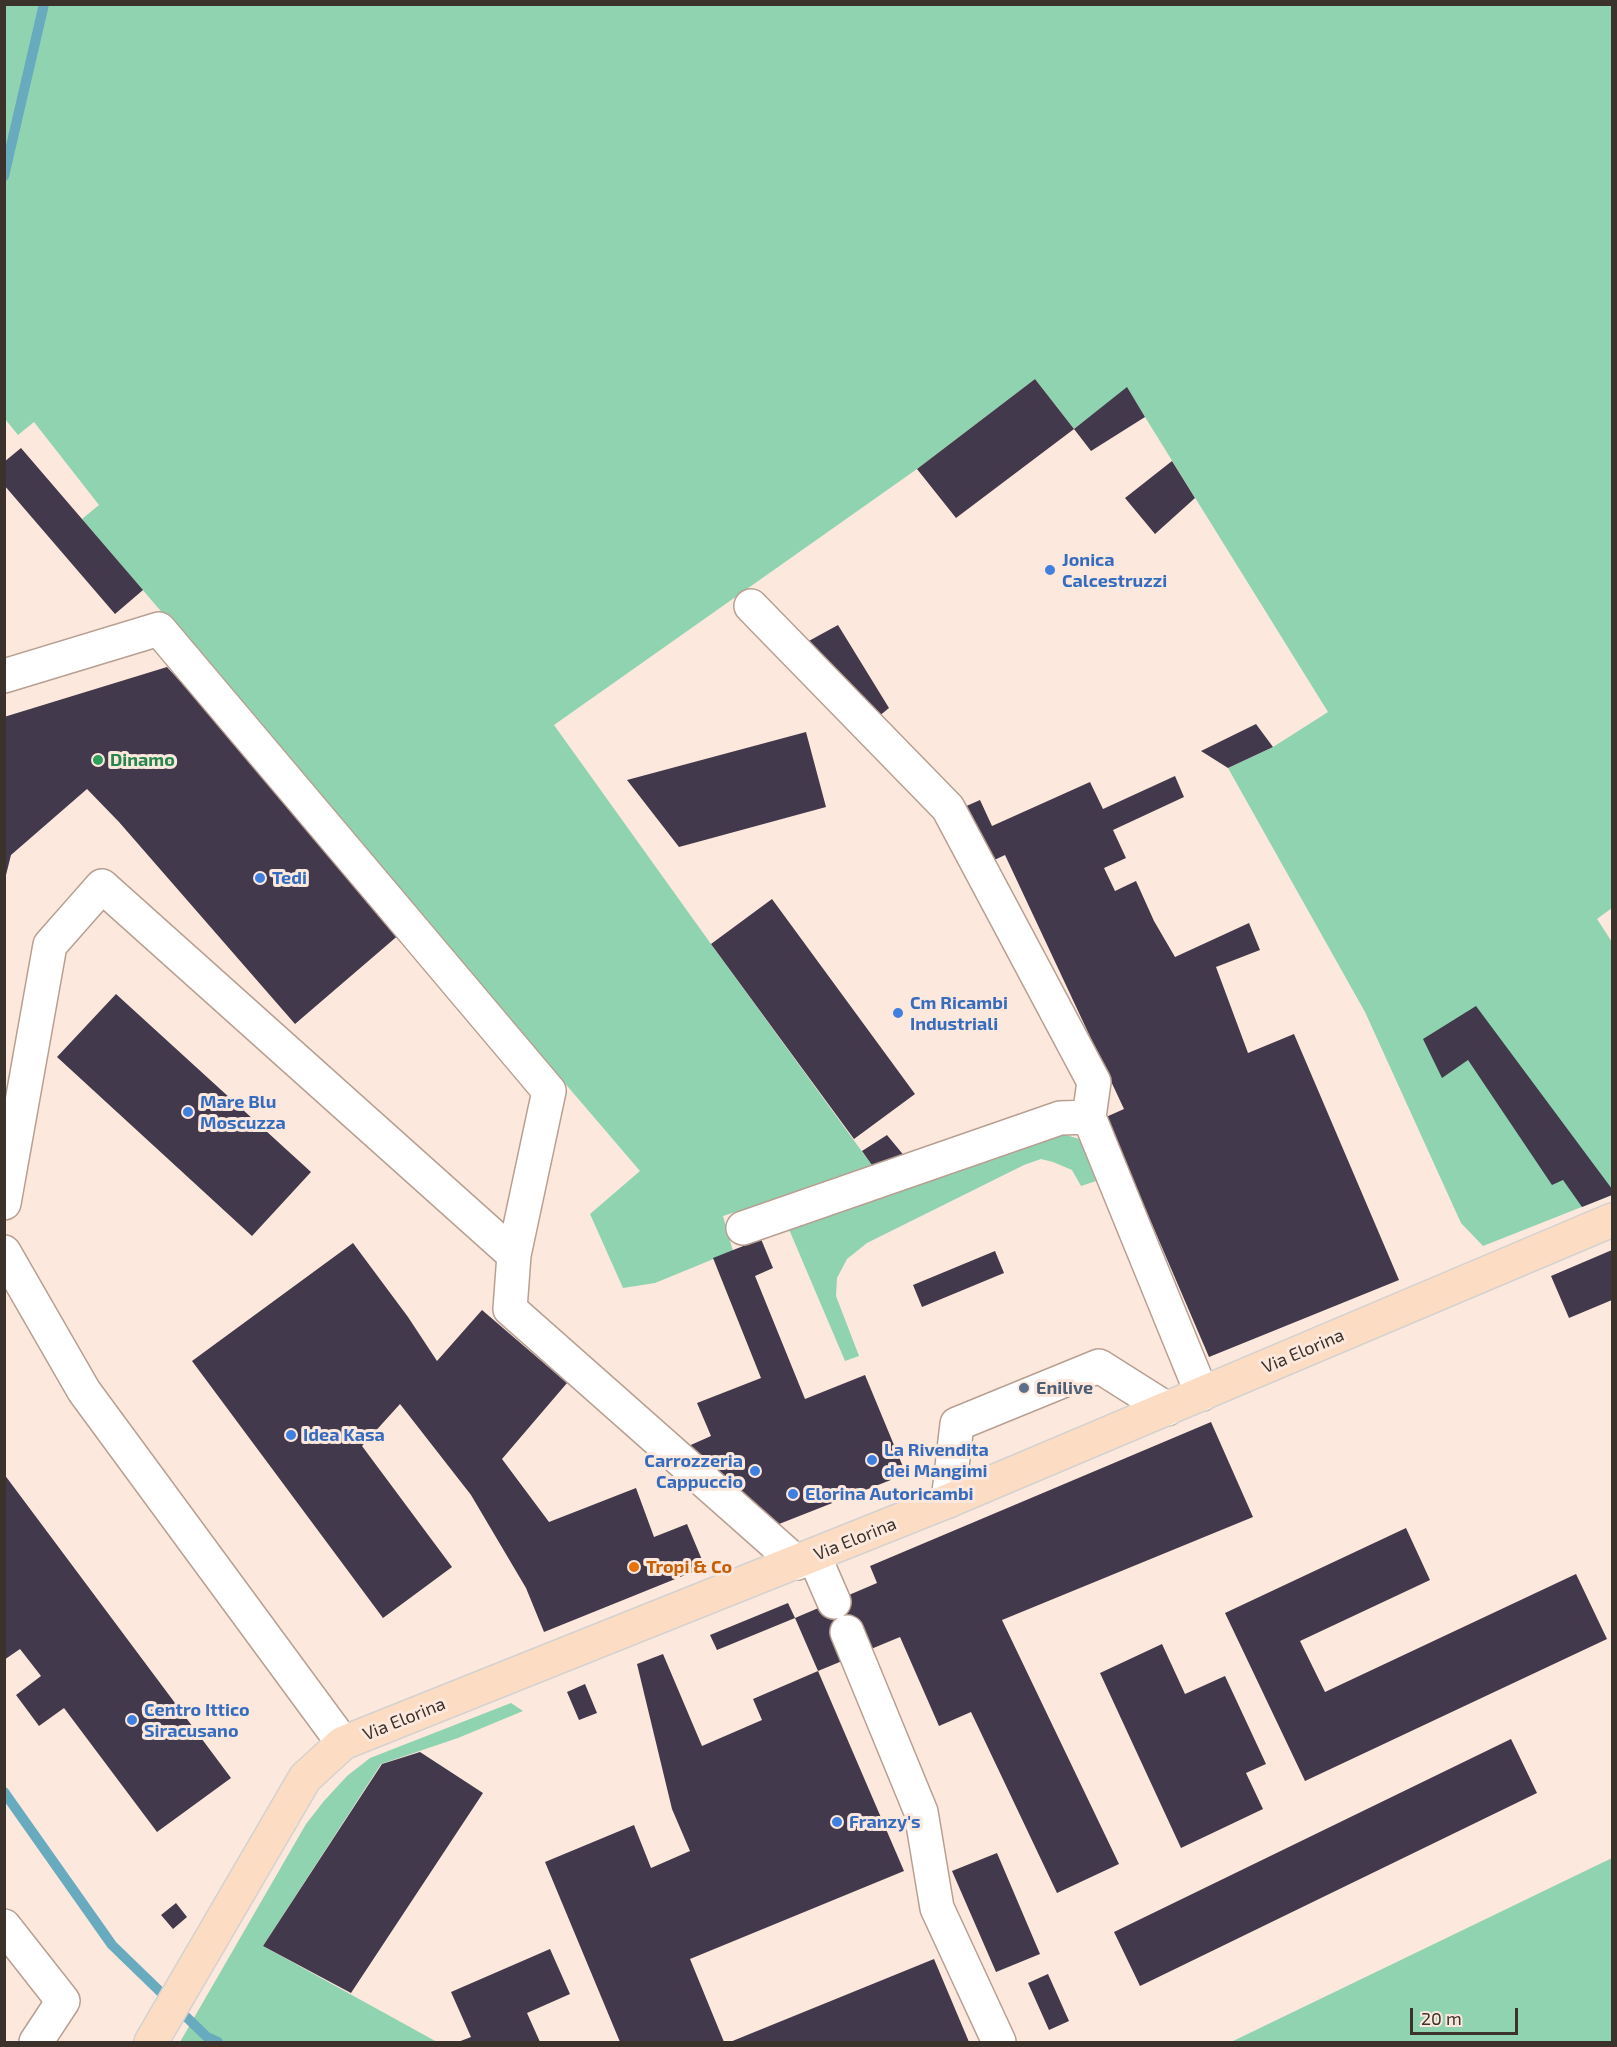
<!DOCTYPE html>
<style>
body{margin:0}
#map{position:relative;width:1617px;height:2047px;overflow:hidden;background:#fde8dd;font-family:"Exo 2",sans-serif}
canvas{display:block}
.frame{position:absolute;inset:0;border:6px solid #3b322c;pointer-events:none}
.scale{position:absolute;left:1410px;top:2008px;width:108px;height:27px;box-sizing:border-box;border:3px solid #3b322c;border-top:0;padding-left:8px;font-size:18px;line-height:21px;white-space:nowrap;color:#3b322c;-webkit-text-stroke:4px #fde8dd;paint-order:stroke}
</style>
<div id="map">
<canvas width="1617" height="2047"></canvas>
<div class="frame"></div>
<div class="scale">20 m</div>
</div>
<script>
const c = document.querySelector('canvas').getContext('2d');
c.lineJoin = 'round';
function fillPath(path, color) { c.fillStyle = color; c.fill(path, 'evenodd'); }
const shape = rows => new Path2D(rows.map(r => 'M' + r).join(''));
function strokePath(path, color, width, dash) { c.strokeStyle = color; c.lineWidth = width; c.lineCap = dash ? 'butt' : 'round'; c.setLineDash(dash || []); c.stroke(path); }
function drawText(font, color, halo, rows, align = 'center') {
  c.font = font + ' "Exo 2",sans-serif'; c.lineWidth = 6; c.setLineDash([]); c.textBaseline = 'middle'; c.strokeStyle = halo; c.fillStyle = color; for (const [text, x, y, turn = 0] of rows) {
    c.save(); c.translate(x, y); c.rotate((+turn || 0) * Math.PI / 180); c.textAlign = isNaN(turn) ? turn : align; if (halo) c.strokeText(text, 0, 0); c.fillText(text, 0, 0); c.restore();
  }
}
fillPath(shape([
 [4,5,1612,5,1612,908,1597,919,1612,942,1612,1195,1483,1246,1461,1223,1365,1012,1228,768,1273,747,1328,712,1127,388,1074,429,1035,379,917,469,554,725,711,944,874,1168,723,1216,733,1251,655,1283,623,1288,590,1214,640,1171,82,519,99,505,34,422,18,435,5,419],
 [1059,1133,1083,1140,1099,1180,1081,1186,1072,1170,1053,1162,1041,1159,1024,1165,867,1243,847,1259,837,1278,836,1296,859,1356,845,1361,788,1227],
 [511,1703,523,1711,458,1738,381,1764,263,1946,437,2042,180,2042,306,1824,324,1801,347,1776,370,1758],
 [1612,1858,1612,2042,1231,2042]
]), '#8fd3b0');
strokePath(shape([
 [4,176,44,4],
 [4,1792,112,1945,207,2037,218,2042]
]), '#68aabe', 10);
fillPath(shape([
 [1035,379,1074,429,956,518,917,469],
 [1127,387,1145,417,1091,451,1074,429],
 [21,448,143,590,115,614,4,485,4,462],
 [1172,461,1195,498,1155,534,1125,498],
 [838,625,889,708,878,717,807,642],
 [167,667,226,731,401,933,295,1024,119,822,87,789,11,855,4,883,4,717],
 [1256,724,1273,747,1228,768,1201,751],
 [806,732,826,807,679,847,627,780],
 [1175,776,1184,797,1113,830,1126,858,1104,868,1115,891,1136,881,1154,921,1175,957,1249,923,1260,950,1216,967,1248,1053,1294,1034,1399,1280,1209,1357,1106,1117,1124,1109,1005,855,988,863,962,808,980,800,992,826,1090,782,1103,809],
 [772,899,915,1094,854,1139,711,944],
 [116,994,311,1172,252,1236,57,1057],
 [1476,1006,1612,1189,1612,1195,1582,1207,1563,1180,1552,1185,1468,1060,1442,1078,1423,1039],
 [887,1135,906,1158,874,1168,862,1151],
 [761,1239,773,1268,755,1276,805,1399,865,1375,906,1474,774,1526,684,1448,711,1436,697,1403,761,1378,713,1258],
 [353,1243,408,1317,437,1361,482,1310,567,1383,502,1459,549,1522,636,1488,654,1537,687,1524,705,1567,544,1632,526,1588,471,1495,400,1404,362,1446,452,1567,383,1618,192,1361],
 [1612,1250,1612,1300,1569,1318,1551,1276],
 [995,1251,1004,1273,922,1307,913,1285],
 [1211,1422,1253,1517,1002,1620,1119,1864,1057,1893,971,1712,939,1726,900,1637,818,1671,904,1871,690,1959,724,2042,620,2042,545,1862,634,1825,651,1868,690,1851,672,1809,637,1664,663,1654,702,1746,762,1720,753,1699,818,1671,795,1618,877,1583,870,1566],
 [4,1474,231,1778,157,1832,64,1708,39,1726,16,1695,41,1676,20,1649,4,1660],
 [1406,1528,1430,1580,1300,1641,1325,1692,1576,1574,1607,1639,1305,1781,1225,1613],
 [788,1603,795,1618,717,1650,710,1635],
 [1162,1644,1185,1694,1225,1676,1266,1764,1246,1773,1263,1809,1181,1848,1100,1673],
 [585,1684,597,1713,579,1720,567,1692],
 [1511,1739,1537,1793,1140,1986,1114,1932],
 [420,1752,483,1793,351,1993,263,1946,382,1764],
 [997,1853,1040,1954,996,1972,952,1871],
 [176,1903,187,1917,173,1929,161,1915],
 [550,1949,570,1994,527,2013,540,2042,458,2042,471,2037,451,1992],
 [934,1959,969,2042,730,2042],
 [1048,1974,1069,2021,1049,2030,1028,1983]
]), '#43394c');
const minor = shape([
 [751,606,948,808,1094,1082,1089,1117,1202,1394],
 [4,676,159,629,549,1091,514,1255,510,1309,797,1563],
 [4,1203,50,945,102,886,514,1255],
 [743,1228,1060,1118,1089,1117],
 [4,1252,84,1391,343,1743],
 [948,1501,957,1424,1099,1366,1167,1409],
 [814,1556,834,1602],
 [847,1632,921,1812,937,1908,999,2042],
 [4,1926,63,2001,36,2042]
]);
const major = shape([
 [151,2042,305,1778,343,1743,948,1501,1612,1220]
]);
strokePath(minor, '#b7a092', 36);
strokePath(major, '#d4d2d1', 36);
strokePath(minor, '#fff', 33);
strokePath(major, '#fcdcc2', 33);
for (const [x, y, r, color] of [
 [1050,570,6,"#3f7fe0"],
 [98,760,6,"#2e9e5b"],
 [260,878,6,"#3f7fe0"],
 [898,1013,6,"#3f7fe0"],
 [188,1112,6,"#3f7fe0"],
 [1024,1388,6,"#5c6f8a"],
 [291,1435,6,"#3f7fe0"],
 [872,1460,6,"#3f7fe0"],
 [755,1471,6,"#3f7fe0"],
 [793,1494,6,"#3f7fe0"],
 [634,1567,6,"#e8710a"],
 [132,1720,6,"#3f7fe0"],
 [837,1822,6,"#3f7fe0"]
]) { const dot = new Path2D(); dot.arc(x, y, r, 0, 2 * Math.PI); c.fillStyle = color; c.fill(dot); strokePath(dot, '#fde8dd', 2); }
drawText('bold 18px', '#366cbe', '#fde8dd', [
 ["Jonica",1062,560],
 ["Calcestruzzi",1062,581],
 ["Tedi",272,878],
 ["Cm Ricambi",910,1003],
 ["Industriali",910,1024],
 ["Mare Blu",200,1102],
 ["Moscuzza",200,1123],
 ["Idea Kasa",303,1435],
 ["La Rivendita",884,1450],
 ["dei Mangimi",884,1471],
 ["Carrozzeria",743,1461,"right"],
 ["Cappuccio",743,1482,"right"],
 ["Elorina Autoricambi",805,1494],
 ["Centro Ittico",144,1710],
 ["Siracusano",144,1731],
 ["Franzy's",849,1822]
], 'left');
drawText('bold 18px', '#27864d', '#fde8dd', [
 ["Dinamo",110,760]
], 'left');
drawText('18px', '#3b322c', '#fde8dd', [
 ["Via Elorina",1303,1351,-23],
 ["Via Elorina",855,1539,-22],
 ["Via Elorina",404,1719,-22]
]);
drawText('bold 18px', '#4e5e75', '#fde8dd', [
 ["Enilive",1036,1388]
], 'left');
drawText('bold 18px', '#c56008', '#fde8dd', [
 ["Tropi & Co",646,1567]
], 'left');
</script>
